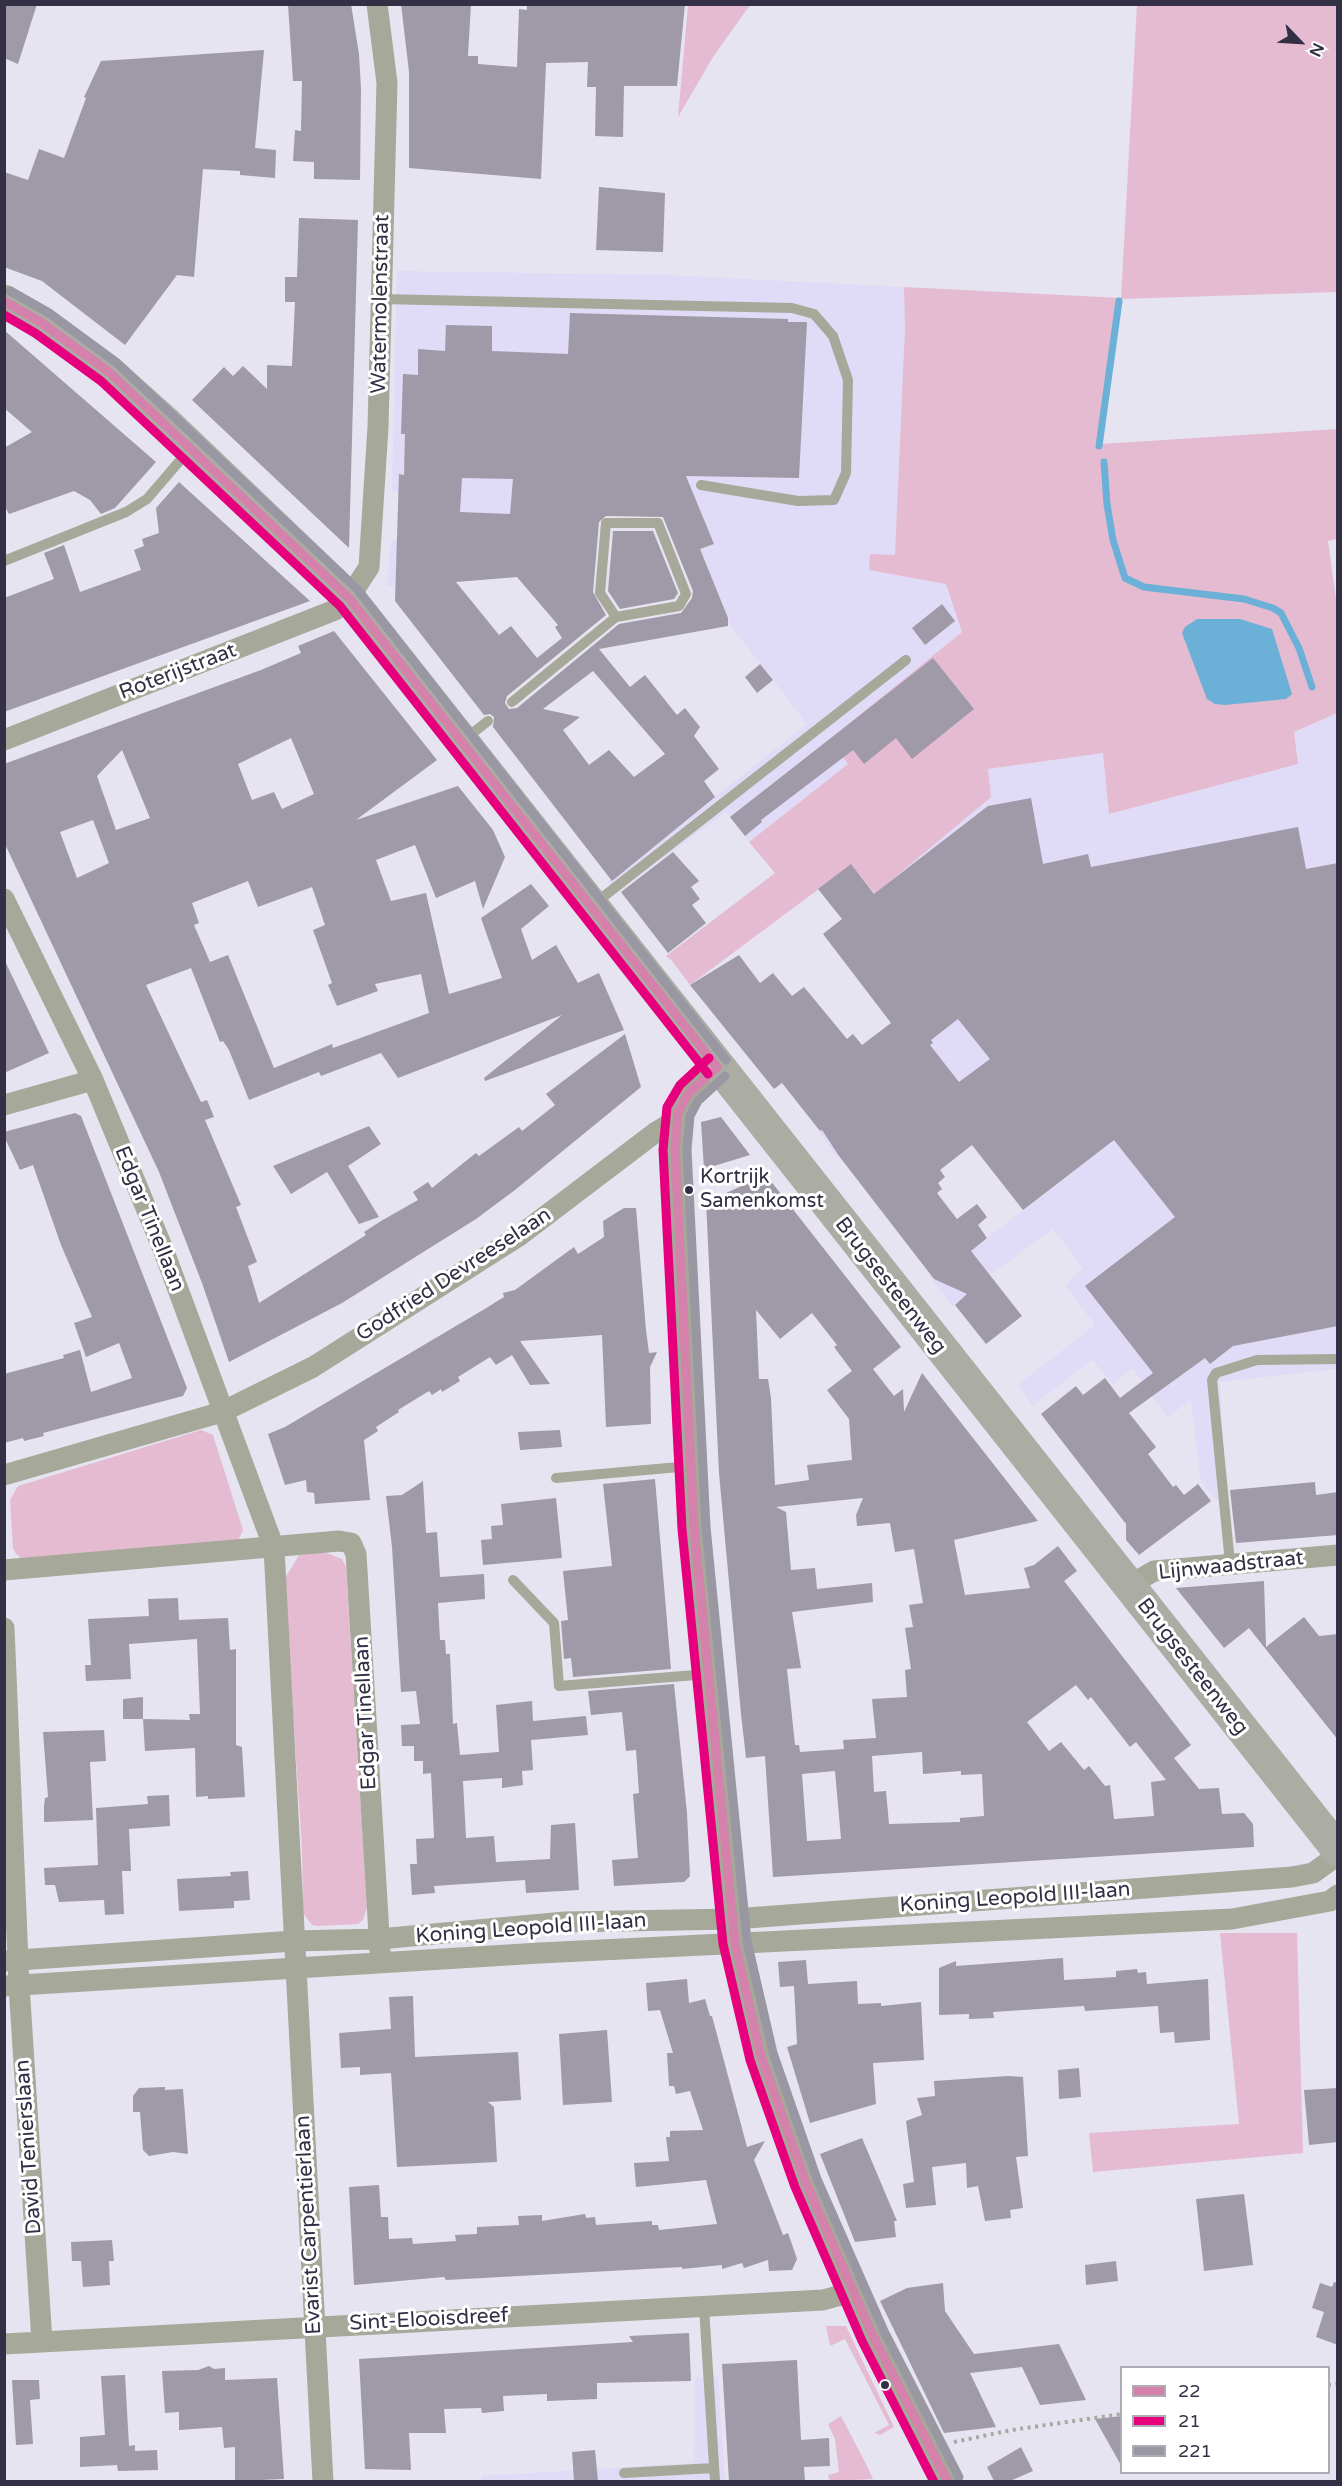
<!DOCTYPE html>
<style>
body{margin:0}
#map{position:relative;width:1342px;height:2486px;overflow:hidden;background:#e6e4f1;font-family:"Varela Round",sans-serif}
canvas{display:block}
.frame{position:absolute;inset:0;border:6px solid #332f45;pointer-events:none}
.legend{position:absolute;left:1120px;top:2366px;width:210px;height:108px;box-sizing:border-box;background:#fff;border:2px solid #adacb5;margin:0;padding:8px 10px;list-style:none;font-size:18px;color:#332f45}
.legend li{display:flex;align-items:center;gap:12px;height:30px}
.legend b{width:30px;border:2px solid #adacb5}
.north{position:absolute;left:1270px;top:12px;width:60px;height:60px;-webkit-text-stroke:4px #fff;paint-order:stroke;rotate:115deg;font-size:16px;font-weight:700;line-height:24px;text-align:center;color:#332f45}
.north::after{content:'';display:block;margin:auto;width:21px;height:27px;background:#332f45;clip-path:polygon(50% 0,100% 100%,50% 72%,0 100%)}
</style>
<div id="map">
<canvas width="1342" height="2486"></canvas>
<div class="frame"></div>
<ul class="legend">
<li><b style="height:8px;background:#d481ab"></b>22</li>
<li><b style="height:8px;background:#e6007e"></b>21</li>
<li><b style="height:8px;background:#9997a2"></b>221</li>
</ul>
<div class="north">N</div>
</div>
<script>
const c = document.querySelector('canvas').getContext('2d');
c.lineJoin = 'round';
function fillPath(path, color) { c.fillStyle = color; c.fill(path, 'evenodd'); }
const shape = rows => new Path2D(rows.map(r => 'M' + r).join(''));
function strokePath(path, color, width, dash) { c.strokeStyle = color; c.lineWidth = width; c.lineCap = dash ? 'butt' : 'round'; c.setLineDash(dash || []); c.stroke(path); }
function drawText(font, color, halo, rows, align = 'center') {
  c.font = font + ' "Varela Round",sans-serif'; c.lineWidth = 6; c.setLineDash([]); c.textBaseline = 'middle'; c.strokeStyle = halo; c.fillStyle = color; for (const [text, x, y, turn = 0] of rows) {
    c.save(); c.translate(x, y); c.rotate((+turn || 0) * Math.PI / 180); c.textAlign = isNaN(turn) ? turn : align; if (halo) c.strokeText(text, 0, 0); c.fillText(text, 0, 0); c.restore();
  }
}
fillPath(shape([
 [397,271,666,275,904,287,905,328,895,556,869,570,946,584,962,632,830,739,848,764,749,842,726,812,617,892,607,882,807,724,731,626,676,491,579,488,572,573,387,586,391,541,454,543,481,524,480,513,460,512,461,494,392,491],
 [1337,713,1337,1369,1220,1382,1226,1499,1218,1502,1201,1482,1191,1400,1167,1417,1133,1368,1113,1384,1092,1360,1032,1406,1019,1384,1095,1325,1065,1285,1083,1268,1053,1229,990,1275,953,1307,933,1281,1032,1203,950,1100,853,1174,838,1155,836,1156,819,1132,916,1056,823,934,875,894,988,769,1104,753,1109,814,1298,764,1294,732],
 [718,2377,725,2481,482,2482,481,2476,694,2463,695,2378]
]), '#e0dbf6');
fillPath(shape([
 [688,5,750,5,713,57,678,117],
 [1137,5,1337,5,1337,292,1121,299,1101,444,1337,429,1337,539,1328,541,1338,613,1337,713,1294,732,1298,764,1109,814,1103,753,988,769,991,797,875,894,851,865,690,985,673,962,666,956,775,873,749,842,848,764,830,739,962,632,946,584,869,570,870,554,895,555,905,328,904,287,1121,298],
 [1197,619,1226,619,1286,699,1215,704],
 [201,1430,213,1435,243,1530,236,1545,22,1559,16,1554,13,1548,10,1500,18,1486],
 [324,1552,342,1559,346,1567,367,1907,363,1920,358,1924,318,1926,312,1925,303,1913,302,1848,284,1580,299,1555],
 [1220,1933,1297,1933,1303,2153,1093,2172,1089,2133,1239,2124],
 [846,2326,894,2427,880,2435,874,2433,889,2425,845,2339,830,2346,826,2326],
 [841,2416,866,2464,873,2479,830,2481,828,2475,839,2472,835,2439,828,2424]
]), '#e4bbd1');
fillPath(shape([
 [1197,619,1240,619,1272,629,1292,694,1286,699,1225,705,1215,704,1207,699,1182,633,1185,627]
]), '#6bb0d6');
strokePath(shape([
 [1099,446,1119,301],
 [1104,462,1107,504,1113,540,1125,578,1144,587,1244,599,1273,608,1281,613,1299,648,1312,687]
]), '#6bb0d6', 7);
fillPath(shape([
 [4,4,37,4,18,64,4,58],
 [288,4,351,4,359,54,361,89,360,180,314,179,314,162,293,161,295,130,301,131,302,81,293,81],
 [401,4,471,4,468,56,478,56,478,64,517,67,519,9,527,10,527,4,685,4,677,86,624,86,623,137,595,136,596,87,587,87,588,62,546,63,541,179,409,168,409,72],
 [264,50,255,148,276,150,275,178,240,175,240,171,203,169,194,277,177,275,125,345,42,281,4,267,4,172,28,180,39,149,64,158,86,98,84,97,101,61],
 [599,187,665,193,663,252,596,250],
 [299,218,358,220,349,548,192,400,224,367,233,376,243,366,267,389,267,365,292,366,295,302,285,302,285,277,297,277],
 [570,313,788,319,788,322,807,322,799,478,686,476,714,544,700,549,728,618,728,626,599,649,630,687,645,675,677,715,685,708,700,727,694,736,719,769,704,781,715,797,612,881,493,727,494,717,490,714,484,715,395,601,399,474,404,475,405,434,401,434,403,374,418,375,418,349,445,351,446,325,492,326,492,351,568,354],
 [462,478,513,479,510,514,460,512],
 [606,516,663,517,693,591,692,598,681,613,619,624,517,708,509,709,505,703,507,696,606,615,593,592,599,522],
 [517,577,558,625,555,627,562,638,537,658,511,626,499,635,456,582],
 [593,671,665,754,634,777,609,750,589,765,563,730,580,717,543,709],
 [4,330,156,462,115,508,101,514,90,500,74,491,9,514,4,505,4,448,32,432,4,408],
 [179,482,310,601,4,712,4,598,54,579,44,553,64,545,80,592,141,570,134,550,144,546,142,539,159,533,156,508],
 [613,531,653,531,678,593,674,599,620,609,608,591],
 [942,604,955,621,925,645,912,628],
 [334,631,437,760,356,820,458,786,493,830,505,857,483,909,475,881,436,898,415,845,376,860,391,901,426,893,449,994,502,978,481,918,531,884,549,906,521,929,532,960,556,945,578,983,599,973,624,1030,485,1081,484,1078,562,1015,398,1078,381,1053,321,1076,319,1072,249,1100,229,1050,223,1041,220,1042,191,968,146,985,201,1102,207,1100,214,1117,205,1120,241,1205,236,1207,257,1262,248,1266,259,1303,366,1235,364,1232,381,1221,418,1200,413,1192,428,1182,432,1188,476,1153,479,1156,519,1127,522,1131,555,1105,546,1094,625,1034,641,1087,515,1190,476,1219,342,1303,229,1362,202,1283,159,1172,4,842,4,764,261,670,301,653,298,646],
 [291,738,314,794,282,809,274,792,252,800,238,764],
 [122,750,150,818,116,830,97,776],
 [93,820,109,863,77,878,60,832],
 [248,881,258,907,312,887,325,925,313,930,332,983,328,985,337,1006,378,991,375,984,421,974,429,1013,333,1048,332,1044,274,1068,228,955,210,962,194,925,199,923,192,903],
 [933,658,974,709,912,759,896,738,864,764,853,750,761,820,762,822,745,836,730,817],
 [760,664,773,680,757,693,745,677],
 [1031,798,1043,864,1088,854,1091,867,1298,827,1306,869,1338,863,1338,1326,1233,1346,1210,1364,1205,1358,1129,1413,1156,1447,1148,1454,1173,1487,1176,1485,1184,1495,1198,1484,1211,1501,1139,1555,1126,1540,1126,1524,1041,1414,1076,1386,1083,1395,1105,1378,1120,1398,1153,1373,1085,1286,1175,1217,1114,1140,1023,1210,972,1145,940,1170,945,1177,938,1183,942,1189,937,1193,957,1219,977,1204,987,1217,978,1225,987,1238,971,1251,1022,1316,986,1344,955,1305,967,1294,934,1279,839,1156,822,1130,820,1131,782,1083,774,1089,690,985,739,955,760,983,773,973,792,996,804,987,847,1039,853,1034,862,1045,891,1023,823,934,842,919,818,889,851,864,874,894,988,806],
 [958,1019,990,1059,959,1082,930,1045,933,1043,931,1040],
 [673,852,699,881,691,887,700,899,692,905,706,923,668,953,621,892],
 [4,959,49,1053,4,1073],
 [75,1113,81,1116,187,1388,183,1396,43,1433,44,1436,24,1441,23,1438,4,1443,4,1374,64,1358,63,1355,80,1350,91,1392,132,1378,119,1343,86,1357,74,1323,92,1317,61,1245,33,1165,20,1170,4,1136,4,1132],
 [721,1117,750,1155,704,1169,701,1122],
 [369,1126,381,1144,348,1166,379,1217,359,1224,327,1172,291,1194,273,1166],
 [766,1175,901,1347,873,1369,894,1396,903,1389,904,1412,922,1373,1038,1521,954,1540,965,1595,1030,1588,1024,1568,1034,1565,1058,1546,1077,1571,1064,1581,1191,1745,1174,1758,1199,1789,1219,1788,1222,1814,1244,1813,1253,1824,1254,1847,773,1877,765,1756,746,1758,741,1714,719,1473,706,1202],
 [756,1310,780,1339,812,1313,837,1345,834,1347,852,1371,827,1390,849,1419,852,1460,807,1465,809,1480,775,1485,771,1398,768,1379,759,1379],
 [863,1498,856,1515,857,1526,890,1523,895,1552,914,1549,923,1603,909,1605,913,1627,905,1628,911,1669,905,1670,907,1697,872,1699,876,1738,843,1740,844,1749,800,1752,799,1745,795,1745,787,1669,801,1668,792,1612,873,1602,872,1583,817,1589,815,1568,791,1570,786,1512,776,1507],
 [1076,1685,1088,1700,1091,1697,1130,1747,1136,1742,1166,1780,1151,1782,1154,1816,1114,1819,1110,1785,1105,1786,1089,1766,1084,1770,1061,1742,1049,1751,1027,1722],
 [922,1752,923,1774,961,1771,961,1775,982,1774,984,1816,960,1818,960,1822,889,1824,886,1791,874,1792,872,1756],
 [835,1771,841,1839,807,1841,802,1774],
 [624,1208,636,1208,646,1330,649,1353,657,1352,650,1367,651,1424,606,1427,602,1335,520,1341,550,1384,530,1385,512,1355,496,1365,490,1357,458,1377,460,1381,442,1392,441,1389,432,1395,429,1391,398,1410,399,1412,376,1427,378,1431,364,1440,370,1500,315,1504,314,1493,307,1492,306,1480,285,1485,268,1434,285,1427,483,1310,504,1297,503,1293,515,1290,574,1247,578,1254,604,1237,603,1221],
 [560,1430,562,1447,520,1450,518,1432],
 [655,1479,671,1669,573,1677,571,1658,564,1659,561,1621,568,1620,563,1571,612,1566,603,1484],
 [423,1481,426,1533,437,1532,440,1577,484,1574,485,1599,438,1603,440,1640,445,1640,446,1654,450,1654,453,1724,457,1723,460,1755,499,1752,496,1705,532,1701,533,1721,586,1716,588,1735,531,1740,533,1770,522,1771,523,1785,502,1788,502,1778,463,1781,466,1838,494,1836,496,1862,550,1859,551,1825,575,1823,579,1890,526,1893,525,1880,434,1886,435,1893,412,1895,410,1864,417,1864,416,1839,434,1838,431,1773,423,1774,423,1761,414,1761,414,1746,402,1746,401,1725,420,1724,416,1691,401,1692,392,1547,386,1496,402,1495],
 [1315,1482,1316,1495,1338,1492,1338,1535,1236,1543,1230,1490],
 [556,1498,562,1558,483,1565,481,1540,492,1539,491,1526,503,1525,501,1504],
 [1264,1581,1266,1647,1304,1617,1319,1636,1338,1634,1338,1740,1249,1628,1224,1648,1176,1588],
 [178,1598,179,1620,228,1618,230,1650,236,1649,236,1745,242,1747,245,1797,208,1799,208,1796,196,1797,195,1748,145,1751,143,1719,190,1720,189,1714,200,1714,197,1639,129,1644,131,1679,86,1681,85,1665,91,1665,88,1619,149,1616,148,1599],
 [674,1684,687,1813,690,1876,684,1882,614,1886,612,1860,638,1858,633,1794,639,1793,636,1750,626,1751,622,1712,591,1715,588,1691],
 [143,1697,143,1719,123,1719,123,1699],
 [104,1730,106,1761,90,1762,93,1820,44,1822,44,1806,45,1798,48,1797,43,1732],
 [169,1795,170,1826,129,1829,131,1871,122,1871,124,1914,105,1915,104,1900,59,1902,55,1885,45,1885,44,1868,98,1865,96,1808,148,1804,147,1796],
 [248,1871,250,1900,234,1901,234,1908,179,1911,177,1879,231,1876,230,1872],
 [1063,1958,1064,1980,1116,1977,1116,1971,1137,1969,1138,1973,1146,1972,1147,1984,1208,1979,1210,2040,1175,2043,1174,2032,1160,2033,1158,2006,1085,2011,1084,2006,993,2012,994,2018,969,2019,969,2014,939,2015,939,1968,956,1961,956,1966],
 [806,1960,808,1984,857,1981,858,2004,881,2003,881,2006,921,2002,924,2060,873,2063,876,2104,810,2123,787,2047,797,2044,794,1986,780,1987,778,1962],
 [687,1979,689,2003,705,1999,710,2016,712,2016,747,2147,765,2141,754,2160,783,2235,788,2233,797,2259,792,2270,769,2271,768,2260,744,2268,742,2263,722,2269,722,2265,682,2269,682,2267,446,2280,444,2277,354,2285,349,2187,379,2185,381,2217,388,2217,389,2239,412,2238,413,2244,456,2241,455,2235,477,2234,477,2227,519,2225,518,2216,542,2215,542,2221,585,2214,586,2218,595,2217,596,2225,652,2221,652,2225,658,2225,659,2230,717,2224,706,2180,636,2187,634,2163,669,2161,666,2137,670,2137,670,2131,703,2130,690,2091,676,2094,674,2086,669,2086,667,2053,673,2053,660,2010,648,2011,646,1983],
 [413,1996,415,2057,518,2052,521,2100,488,2102,494,2107,497,2162,397,2167,391,2073,360,2075,360,2067,341,2068,339,2033,391,2029,389,1997],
 [607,2030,612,2102,563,2105,559,2034],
 [1079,2068,1081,2097,1059,2099,1058,2070],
 [1008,2076,1023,2077,1028,2156,1016,2157,1023,2208,1010,2210,1011,2218,985,2221,978,2186,967,2188,966,2163,932,2167,936,2205,906,2208,903,2184,914,2182,906,2121,922,2115,917,2098,935,2096,934,2081],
 [165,2087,165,2090,183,2089,188,2154,173,2152,149,2156,143,2150,140,2112,133,2112,133,2096,139,2088],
 [1338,2088,1338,2142,1309,2145,1304,2090],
 [862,2138,897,2221,894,2221,896,2237,855,2242,820,2154],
 [1244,2194,1253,2265,1204,2271,1196,2199],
 [112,2240,114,2261,109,2261,110,2285,83,2287,81,2261,72,2261,71,2242],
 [1116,2261,1118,2281,1086,2285,1085,2265],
 [1334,2282,1338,2283,1338,2345,1316,2337,1324,2312,1312,2308,1320,2283,1332,2287],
 [943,2283,945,2311,974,2354,1059,2344,1086,2400,1040,2405,1022,2367,970,2373,996,2427,944,2433,880,2301,907,2288],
 [689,2333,691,2381,597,2383,597,2399,547,2401,547,2394,503,2396,504,2411,482,2413,481,2408,444,2409,446,2433,409,2433,411,2470,365,2469,359,2359,633,2342,629,2336],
 [797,2360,801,2440,829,2438,830,2466,804,2467,805,2481,729,2481,722,2364],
 [209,2366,214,2369,225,2368,225,2380,277,2378,284,2479,235,2481,235,2447,224,2448,222,2427,179,2430,179,2412,165,2413,162,2371,198,2370],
 [125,2375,129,2446,135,2445,135,2451,157,2450,158,2470,118,2471,117,2465,80,2467,80,2437,105,2435,101,2376],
 [12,2380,39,2380,40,2399,30,2400,33,2444,16,2445],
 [1122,2416,1122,2467,1095,2419],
 [1021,2447,1033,2471,1010,2481,994,2481,987,2467],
 [595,2450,598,2481,574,2481,572,2452]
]), '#a099a7');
strokePath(shape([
 [1328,2385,1338,2384],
 [954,2442,1012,2430,1122,2414]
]), '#a7a8a2', 4, [3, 4.5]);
strokePath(shape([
 [380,299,792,308,814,314,833,336,848,380,846,473,834,500,798,501,701,485],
 [606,523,658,523,686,594,679,606,616,617,600,593,606,523],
 [4,561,126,512,147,499,189,450],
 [512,702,616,617],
 [465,739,488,721],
 [594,904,906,660],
 [556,1478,690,1466],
 [1230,1563,1212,1380,1216,1373,1257,1360,1338,1359],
 [513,1580,554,1623,559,1686,708,1674],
 [704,2307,715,2481],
 [624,2473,714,2468]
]), '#a6a899', 10);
strokePath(shape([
 [4,740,335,610,349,598,369,567,378,427,387,83,377,4],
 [4,899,93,1080,163,1249,274,1548,323,2482],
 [4,1105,93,1080],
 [4,1475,222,1412,313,1367,519,1236,656,1132,675,1121],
 [4,1570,339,1541,351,1543,356,1554,380,1951],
 [1128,1586,1154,1571,1338,1555],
 [4,1628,19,1985,42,2342],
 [4,1961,294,1941,379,1939,565,1922,734,1919,1292,1877,1313,1873,1338,1855],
 [4,1986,540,1953,1232,1919,1330,1901,1338,1895],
 [4,2344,823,2300,852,2292]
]), '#a6a899', 21);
strokePath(shape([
 [717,1067,689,1093,678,1112,675,1149,694,1528,735,1943,761,2056,806,2183,873,2336,948,2482]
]), '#a6a899', 26);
strokePath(shape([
 [4,301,42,323,109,372,166,423,349,598,1338,1850]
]), '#abada4', 33);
strokePath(shape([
 [4,301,42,323,109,372,349,598,717,1067],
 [717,1067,689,1093,678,1112,675,1149,694,1528,735,1943,761,2056,806,2183,873,2336,948,2482]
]), '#d481ab', 9);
strokePath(shape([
 [4,315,35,333,101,381,340,606,708,1074],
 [709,1058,680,1085,667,1107,663,1150,682,1529,723,1944,750,2060,795,2187,862,2341,934,2482]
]), '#e6007e', 9);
strokePath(shape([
 [10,291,49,313,117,363,357,589,726,1060],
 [725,1076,698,1101,690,1116,687,1149,706,1527,747,1941,773,2053,817,2179,884,2331,959,2477]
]), '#9997a2', 9);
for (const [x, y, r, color] of [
 [689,1190,5,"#332f45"],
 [885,2385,5,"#332f45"]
]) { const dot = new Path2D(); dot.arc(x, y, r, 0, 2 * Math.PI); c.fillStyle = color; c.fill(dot); strokePath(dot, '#fff', 2); }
drawText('20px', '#332f45', '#fff', [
 ["Kortrijk",700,1178],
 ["Samenkomst",700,1202]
], 'left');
drawText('21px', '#332f45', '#fff', [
 ["Watermolenstraat",381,304,-89],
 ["Roterijstraat",178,672,-21],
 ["Edgar Tinellaan",149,1219,68],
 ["Godfried Devreeselaan",454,1275,-33],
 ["Brugsesteenweg",890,1286,52],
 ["Lijnwaadstraat",1231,1566,-6],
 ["Brugsesteenweg",1192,1667,52],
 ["Edgar Tinellaan",366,1713,-93],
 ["Koning Leopold III-laan",1015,1898,-4],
 ["Koning Leopold III-laan",531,1929,-4],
 ["David Tenierslaan",29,2147,-94],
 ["Evarist Carpentierlaan",309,2225,-93],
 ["Sint-Elooisdreef",429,2320,-3]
]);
</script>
